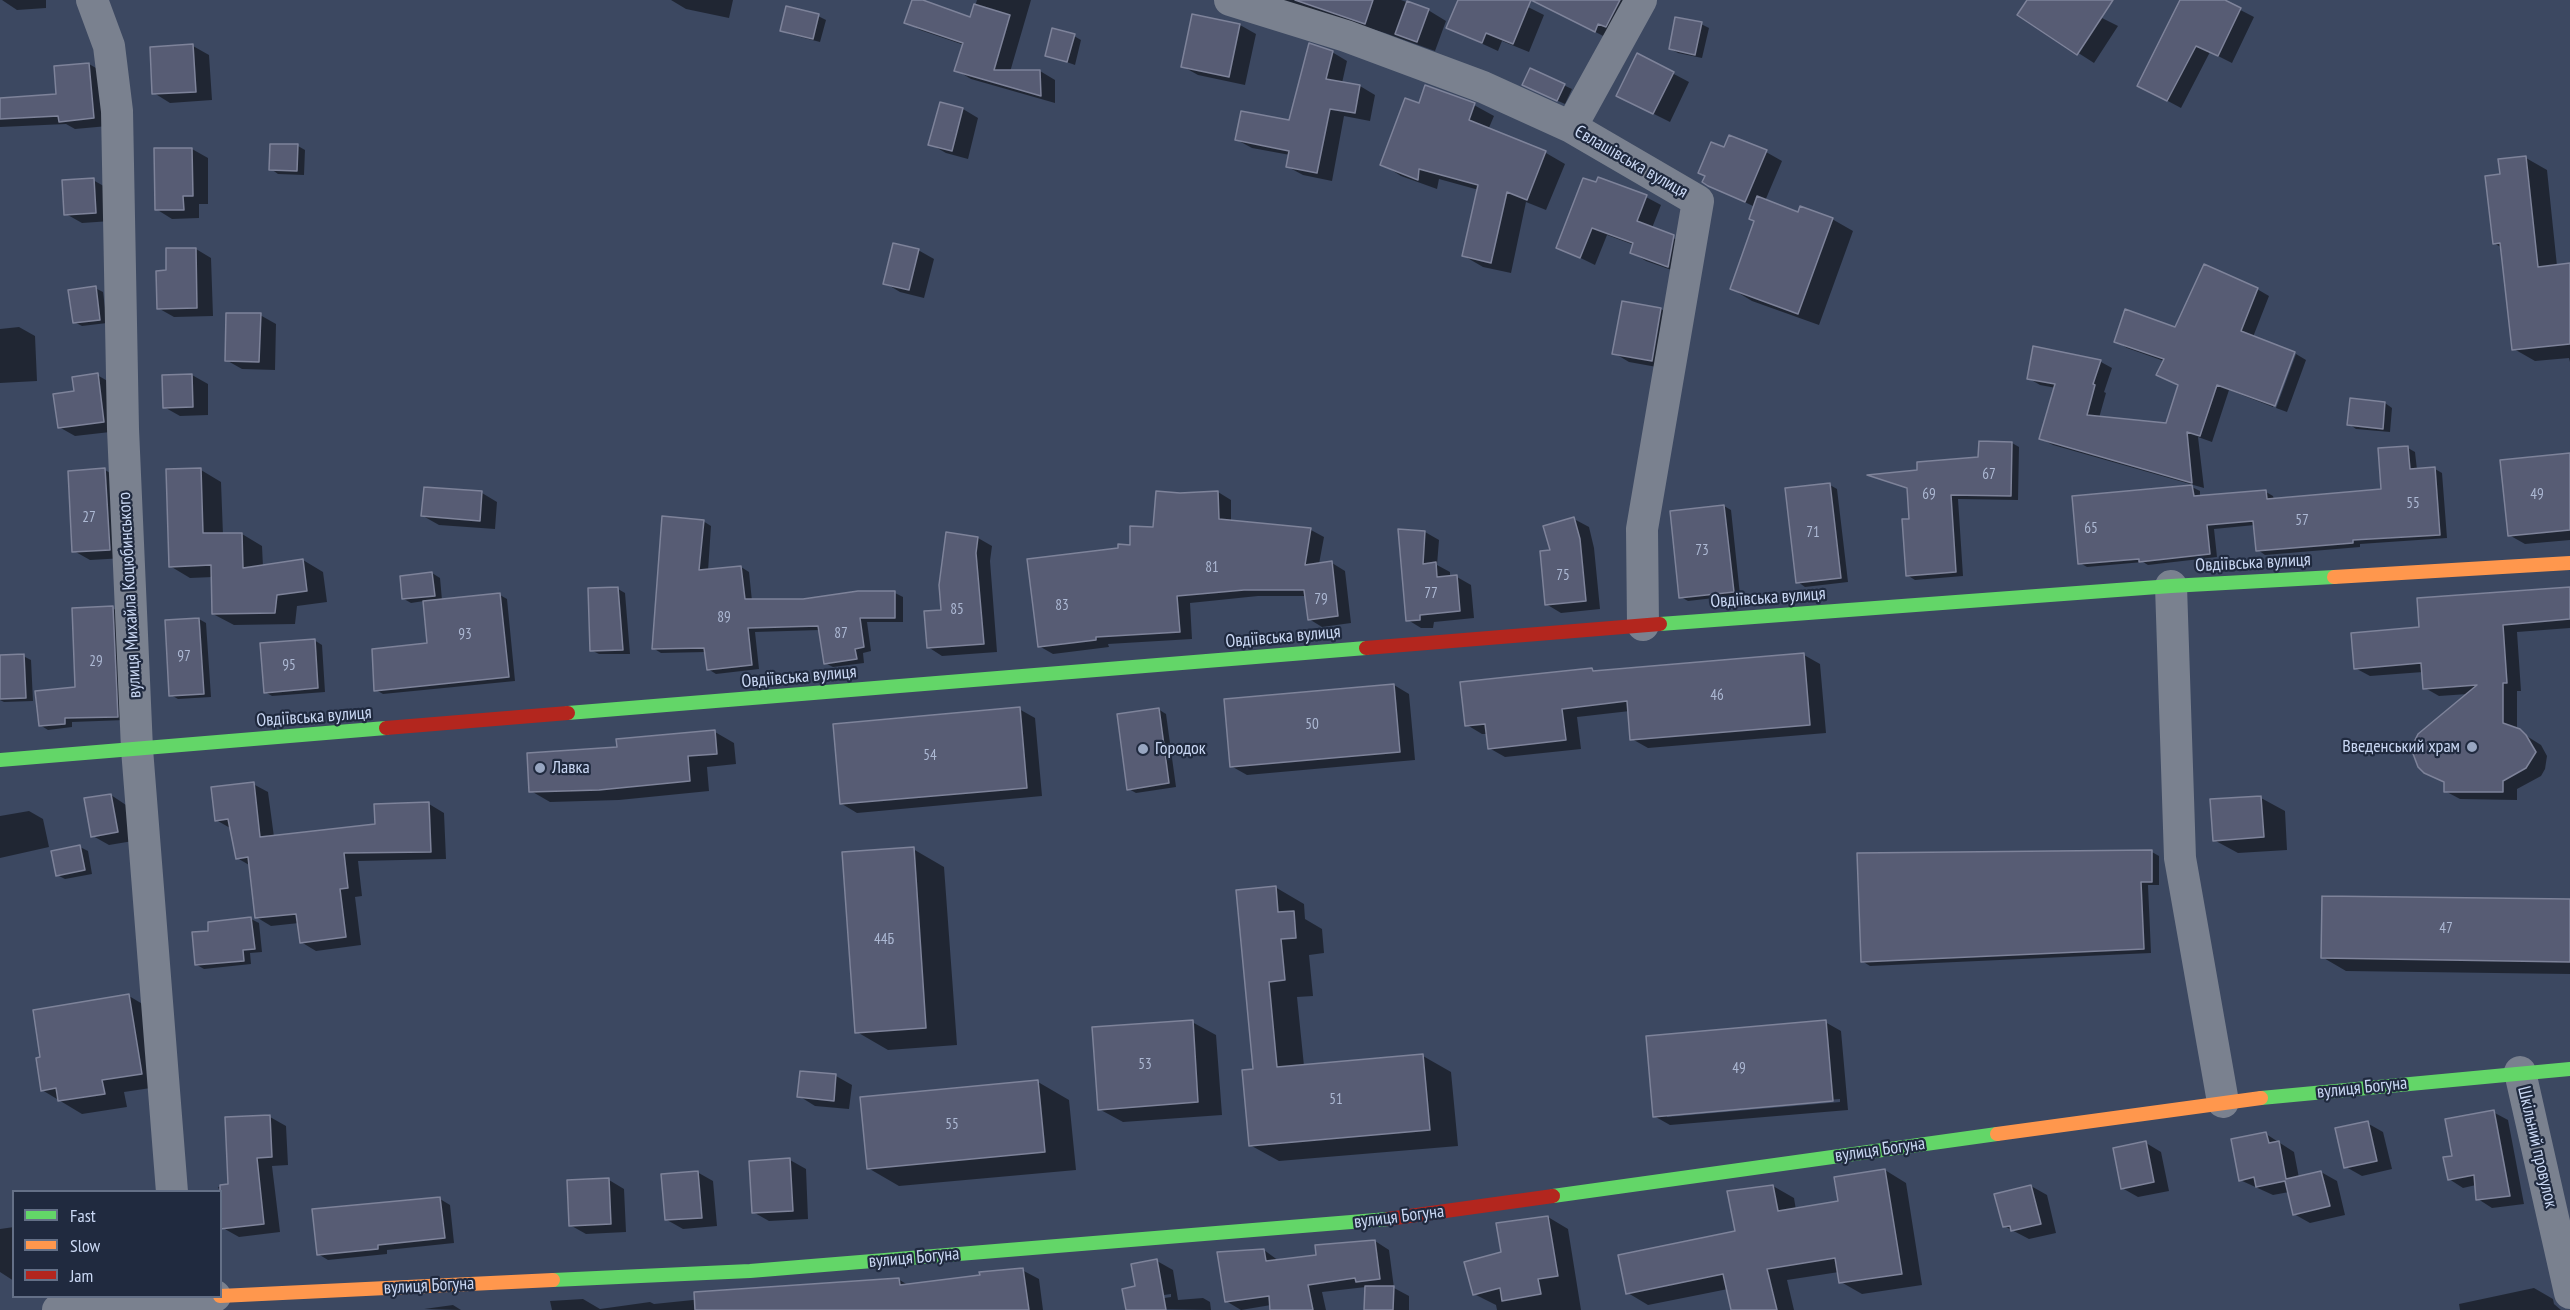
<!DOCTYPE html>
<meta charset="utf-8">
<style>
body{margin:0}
#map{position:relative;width:2570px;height:1310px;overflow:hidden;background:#3c4861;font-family:"PT Sans Narrow",sans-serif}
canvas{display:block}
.legend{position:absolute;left:12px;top:1190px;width:210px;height:108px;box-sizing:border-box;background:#202a3f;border:2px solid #647087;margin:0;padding:8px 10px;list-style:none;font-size:18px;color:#cad8f4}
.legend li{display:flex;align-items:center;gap:12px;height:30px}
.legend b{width:30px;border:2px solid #647087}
</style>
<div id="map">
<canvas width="2570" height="1310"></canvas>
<ul class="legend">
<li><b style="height:8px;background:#63d668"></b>Fast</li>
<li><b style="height:8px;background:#ff974d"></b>Slow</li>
<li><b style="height:8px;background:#b3261e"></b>Jam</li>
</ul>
</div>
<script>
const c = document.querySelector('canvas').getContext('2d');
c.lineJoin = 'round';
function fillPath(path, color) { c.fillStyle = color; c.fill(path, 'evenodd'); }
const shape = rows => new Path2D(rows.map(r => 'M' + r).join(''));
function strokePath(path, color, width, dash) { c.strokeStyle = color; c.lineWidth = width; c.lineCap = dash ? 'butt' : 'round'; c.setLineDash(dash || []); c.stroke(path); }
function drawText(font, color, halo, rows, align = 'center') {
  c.font = font + ' "PT Sans Narrow",sans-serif'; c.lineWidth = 4.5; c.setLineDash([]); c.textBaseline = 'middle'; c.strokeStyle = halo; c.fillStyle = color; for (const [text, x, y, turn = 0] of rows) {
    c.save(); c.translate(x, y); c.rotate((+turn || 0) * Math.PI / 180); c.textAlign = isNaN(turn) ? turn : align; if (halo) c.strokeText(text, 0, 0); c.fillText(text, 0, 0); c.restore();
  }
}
fillPath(shape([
 [2,0,46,0,46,8,17,10],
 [671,0,733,0,729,18,686,9],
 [914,0,971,19,977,0,1031,0,1010,72,1040,71,1055,80,1055,103,971,79,956,70,964,45,920,30,906,22],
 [1279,0,1401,0,1428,10,1446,21,1435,51,1385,33],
 [1459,0,1514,0,1544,15,1529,52,1502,41,1498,51,1448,28],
 [1567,0,1641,0,1611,40,1576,22],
 [2029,0,2066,0,2118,26,2094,63,2019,15],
 [2182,0,2221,0,2254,17,2232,63,2210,52,2181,108,2153,93],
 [818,16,826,20,820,42,789,34,781,30],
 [1193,16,1240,25,1256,34,1245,85,1198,75,1182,66],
 [1701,24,1709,28,1702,58,1678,53,1670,49],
 [1074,36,1081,40,1075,65,1047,55],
 [193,46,209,55,212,100,170,103,154,93],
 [1332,52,1347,61,1342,83,1360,86,1375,95,1370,121,1344,116,1332,181,1303,175,1288,167,1290,155,1252,148,1237,140,1290,122],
 [1638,55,1689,82,1670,122,1634,104],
 [89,64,103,72,108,126,75,129,66,124,0,127,0,99,58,95,56,67],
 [1531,70,1572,89,1565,104,1531,89],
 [941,104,963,109,978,118,968,159,946,153,930,144],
 [1419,105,1474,105,1494,116,1488,130,1546,153,1565,164,1546,210,1526,202,1511,273,1483,267,1464,256,1479,190,1439,179,1437,189,1401,176,1382,164],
 [298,146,305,150,304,175,278,174,271,169],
 [192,149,208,158,208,204,199,204,199,218,172,219,156,209],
 [1725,149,1766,152,1782,161,1765,201,1798,213,1832,219,1853,231,1819,325,1752,301,1732,289,1756,221,1755,207,1709,185],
 [2526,158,2547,170,2557,266,2570,265,2570,362,2569,358,2535,361,2514,349,2502,248,2494,243,2502,176],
 [93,180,109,189,111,221,82,223,66,214],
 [1646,197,1661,205,1652,228,1688,245,1683,274,1646,261,1631,252,1634,245,1607,235,1595,265,1558,247],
 [196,249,211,258,213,316,174,317,158,308,168,272],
 [918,250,934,259,924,298,900,292,885,283],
 [95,288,103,292,107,323,82,326,74,322],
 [2257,289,2269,296,2253,337,2293,352,2273,407,2229,390,2212,442,2198,437,2204,488,2053,445,2041,439,2056,388,2040,385,2028,378,2034,348,2101,362,2112,368,2104,392,2106,393,2099,418,2167,425,2180,386,2164,361,2127,348,2115,341,2176,328],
 [1623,303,1661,309,1677,318,1668,369,1629,362,1614,353],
 [260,315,276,324,275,370,242,369,226,360],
 [19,327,35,336,37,381,0,383,0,329],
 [2296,354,2306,360,2287,412,2276,408],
 [97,375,113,384,119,431,75,436,59,427,75,393],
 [192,375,208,384,208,415,180,416,164,407],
 [2385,403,2392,408,2390,432,2356,429,2349,424],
 [2012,443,2019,447,2018,500,1958,499,1963,576,1915,580,1907,575,1911,520,1909,489,1872,476,1919,471,1980,459],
 [2408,448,2415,452,2417,470,2435,469,2442,473,2447,538,2360,544,2360,547,2265,555,2258,550,2255,525,2214,529,2217,557,2148,565,2143,562,2087,567,2080,563,2192,487,2200,491,2200,497,2266,492,2273,496,2274,500,2382,491],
 [2570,455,2570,540,2525,544,2509,535],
 [105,470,121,479,125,558,90,560,74,551],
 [201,470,221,482,223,535,242,534,262,546,263,567,303,560,323,572,327,602,297,606,295,624,234,625,213,614,213,577,190,578,170,566],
 [1830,485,1837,489,1848,582,1805,587,1798,582],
 [1218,492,1231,500,1231,522,1311,530,1324,537,1319,564,1332,563,1345,571,1351,623,1322,627,1309,619,1307,596,1258,596,1190,603,1192,639,1108,644,1109,647,1053,654,1039,646,1119,549,1131,546,1154,529],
 [482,493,497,502,495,529,439,525,423,516],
 [1724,506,1731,510,1740,595,1688,601,1681,597],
 [1574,519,1589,527,1594,548,1600,609,1561,613,1546,604,1552,552],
 [703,521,711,526,708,571,741,567,749,572,752,601,803,601,895,593,903,597,903,622,867,622,871,651,863,653,864,663,833,667,825,663,820,630,755,632,759,669,716,674,708,669,706,652,661,653,653,648],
 [1400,531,1425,532,1439,540,1437,565,1450,572,1450,577,1457,577,1471,585,1474,618,1434,622,1433,628,1421,628,1408,620],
 [947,534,978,538,992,546,990,561,997,652,942,656,928,647,943,611],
 [432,573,440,578,442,600,500,595,507,599,515,681,383,694,376,690,429,645,424,601,411,603,404,599],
 [2570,588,2570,628,2517,632,2521,691,2517,691,2517,730,2541,745,2547,756,2545,769,2541,776,2517,789,2517,800,2460,799,2445,791,2445,783,2425,772,2468,694,2439,696,2425,688,2423,672,2370,676,2355,668,2420,628],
 [618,589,625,593,630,654,599,654,591,650],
 [112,608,120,612,125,720,72,722,72,727,48,730,40,725,77,688],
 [199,619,206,623,211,697,178,699,171,695],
 [314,640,322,645,325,692,272,696,265,692],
 [1804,655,1820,664,1826,733,1648,748,1632,739,1630,711,1577,717,1581,749,1505,757,1489,748,1488,734,1482,734,1467,725,1592,669,1597,672],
 [23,656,31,660,33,701,4,702,0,700,0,657],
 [1394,685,1409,694,1415,760,1247,775,1231,766],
 [1019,709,1035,718,1042,796,857,813,842,804],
 [1158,709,1166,714,1176,787,1136,793,1129,789],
 [715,732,734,743,736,764,707,767,709,791,619,800,550,802,531,791,619,749],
 [253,784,268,792,274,837,376,826,429,804,444,813,446,859,358,861,362,896,355,897,361,945,316,951,301,942,299,923,271,926,256,917,251,866,237,858,232,829,216,820],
 [111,795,126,805,133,841,109,845,93,836],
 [2261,798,2285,811,2287,850,2238,853,2214,840],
 [29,811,43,819,49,847,0,858,0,816],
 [80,847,88,851,92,874,65,879,57,875],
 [913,849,944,867,957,1045,888,1050,857,1032],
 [2152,852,2159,856,2159,885,2148,885,2151,953,1870,966,1862,961],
 [1275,887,1304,904,1305,919,1322,929,1324,953,1309,955,1313,996,1297,997,1304,1066,1423,1056,1451,1072,1458,1146,1279,1161,1250,1145,1255,1071],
 [2570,901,2570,974,2346,971,2322,957],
 [251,919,259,923,262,952,250,953,251,964,204,969,197,965],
 [129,996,151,1009,164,1086,124,1092,127,1107,82,1114,42,1090],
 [1192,1022,1216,1035,1222,1115,1123,1122,1099,1109],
 [1825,1022,1841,1031,1848,1110,1670,1125,1654,1116],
 [1840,1099,1840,1102,1667,1117,1667,1114],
 [836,1076,852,1085,849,1109,815,1106,799,1096],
 [1038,1082,1069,1100,1076,1170,899,1186,868,1168],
 [2493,1112,2508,1120,2524,1204,2492,1208,2478,1199,2476,1185,2463,1188,2449,1179,2453,1157],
 [270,1117,286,1126,288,1165,272,1166,280,1232,239,1237,223,1228,220,1192,218,1187,230,1185],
 [2367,1123,2383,1132,2392,1169,2362,1176,2346,1167],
 [2266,1134,2294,1152,2299,1178,2321,1172,2337,1181,2345,1215,2310,1223,2294,1214,2289,1192,2273,1195,2240,1180],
 [2146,1143,2161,1152,2169,1191,2138,1197,2122,1188],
 [790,1160,806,1169,808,1219,769,1221,753,1212],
 [1885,1170,1906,1183,1922,1285,1862,1294,1841,1282,1839,1272,1787,1280,1794,1310,1732,1310,1728,1289,1648,1305,1628,1293,1737,1232,1773,1186,1794,1198,1796,1210,1840,1202],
 [697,1172,713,1181,717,1226,683,1229,667,1220],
 [609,1180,624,1189,626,1232,586,1234,570,1225],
 [2031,1186,2047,1195,2056,1233,2029,1239,2004,1226],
 [440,1199,450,1205,454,1243,387,1250,387,1254,328,1260,318,1254],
 [1548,1217,1568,1229,1581,1310,1497,1310,1496,1305,1474,1294,1503,1253],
 [14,1227,14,1281,0,1272,0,1229],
 [1375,1241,1389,1250,1394,1288,1409,1296,1409,1310,1366,1310,1366,1287,1322,1292,1326,1310,1272,1310,1271,1305,1241,1310,1226,1301,1264,1250,1279,1261,1318,1256],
 [1157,1261,1173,1270,1178,1300,1203,1298,1210,1302,1211,1310,1154,1309,1139,1300,1133,1265],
 [1171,1294,1171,1297,1151,1300,1151,1297],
 [1022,1270,1039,1279,1043,1310,552,1310,550,1301,583,1299,600,1309,650,1302,654,1304,898,1279,908,1285],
 [2534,1288,2553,1299,2554,1304,2561,1310,2460,1310,2459,1304],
 [453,1305,461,1310,424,1309]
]), '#0007');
const building = shape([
 [912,0,923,0,970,17,974,4,1010,15,994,70,1040,70,1041,96,954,71,963,43,904,23,912,0],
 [1295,0,1373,0,1365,24,1295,0],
 [1458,0,1531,0,1513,44,1486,33,1482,43,1446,28,1458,0],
 [1531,0,1620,0,1606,27,1598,24,1595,32,1531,0],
 [2027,0,2113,0,2077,55,2017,15,2027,0],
 [2180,0,2225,0,2241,8,2218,56,2196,46,2167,101,2137,86,2180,0],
 [1407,1,1429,9,1417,42,1395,34,1407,1],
 [786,6,819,14,813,39,780,31,786,6],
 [1192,14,1240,24,1229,77,1181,67,1192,14],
 [1675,17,1702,22,1695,55,1669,49,1675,17],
 [1052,28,1075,34,1067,62,1045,56,1052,28],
 [1309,43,1333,51,1326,79,1360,85,1355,113,1330,109,1317,173,1286,167,1289,151,1235,140,1241,111,1289,120,1309,43],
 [193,44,196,92,152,94,150,47,193,44],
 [1637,53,1674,72,1653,114,1616,96,1637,53],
 [89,63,94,118,59,122,58,116,0,119,0,98,56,94,54,66,89,63],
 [1530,68,1565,84,1557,101,1522,85,1530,68],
 [1425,85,1475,103,1469,120,1546,151,1527,200,1507,192,1491,263,1462,256,1478,185,1419,169,1418,180,1380,165,1405,98,1419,103,1425,85],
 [940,102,963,108,952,151,928,145,940,102],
 [1729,135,1767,150,1745,202,1708,186,1702,182,1705,176,1698,173,1711,142,1724,147,1729,135],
 [270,144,298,144,297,171,269,170,270,144],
 [154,148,192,148,193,196,183,196,184,210,155,210,154,148],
 [2526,156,2538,267,2570,263,2570,344,2512,350,2500,243,2493,244,2485,176,2500,174,2498,159,2526,156],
 [1598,177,1647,195,1637,221,1674,235,1668,267,1630,253,1633,243,1592,228,1580,258,1556,248,1583,178,1596,182,1598,177],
 [94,178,96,213,64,215,62,180,94,178],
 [1757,196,1798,212,1800,206,1833,218,1798,314,1730,289,1754,221,1749,219,1757,196],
 [893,243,919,249,909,290,883,284,893,243],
 [166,248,196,248,197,308,157,309,156,271,166,270,166,248],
 [2204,264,2258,288,2241,331,2295,352,2275,406,2217,385,2200,436,2187,432,2192,483,2039,439,2055,384,2027,379,2033,346,2101,360,2093,384,2095,385,2087,415,2166,423,2178,385,2156,375,2164,359,2114,342,2125,309,2175,327,2204,264],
 [96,286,100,320,73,323,68,290,96,286],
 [1622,301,1661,308,1652,361,1612,354,1622,301],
 [226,313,261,313,259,362,225,361,226,313],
 [98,373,104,422,58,428,53,394,74,391,72,377,98,373],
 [192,374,193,407,163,408,162,375,192,374],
 [2350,398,2385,402,2383,429,2347,425,2350,398],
 [1979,441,2012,442,2011,496,1951,495,1956,572,1906,576,1902,519,1909,519,1907,488,1867,475,1917,470,1917,462,1978,457,1979,441],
 [2408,446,2410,469,2435,467,2440,535,2353,540,2353,543,2256,551,2253,521,2207,525,2210,554,2139,562,2139,559,2078,564,2072,496,2192,485,2194,496,2266,490,2267,499,2381,489,2378,448,2408,446],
 [2570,453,2570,530,2508,536,2500,460,2570,453],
 [105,468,110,550,72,552,68,471,105,468],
 [201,468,203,533,242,533,243,568,303,559,307,591,277,595,275,613,212,614,211,565,169,567,166,469,201,468],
 [1830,483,1841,578,1796,583,1785,488,1830,483],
 [424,487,482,491,480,521,421,516,424,487],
 [1156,491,1180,493,1218,491,1219,519,1311,528,1305,565,1332,561,1338,616,1308,620,1304,590,1244,590,1177,596,1180,632,1096,637,1096,640,1038,647,1027,559,1118,548,1118,544,1130,545,1130,526,1153,527,1156,491],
 [1724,505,1734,592,1679,598,1670,511,1724,505],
 [662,516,704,520,699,570,741,566,745,599,803,599,858,591,895,591,895,618,860,618,864,647,855,649,857,659,824,664,818,626,748,628,752,665,707,670,704,648,652,649,662,516],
 [1574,517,1580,539,1586,601,1545,605,1540,551,1550,550,1543,526,1574,517],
 [1398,529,1425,531,1423,564,1436,562,1437,577,1457,575,1460,611,1420,615,1420,620,1406,621,1398,529],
 [946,532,978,537,976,553,984,644,927,648,924,611,941,610,939,585,946,532],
 [432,572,435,596,402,599,400,576,432,572],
 [618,587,623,650,590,651,588,588,618,587],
 [2570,587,2570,619,2503,625,2507,683,2503,683,2503,723,2520,729,2526,735,2536,752,2526,768,2503,781,2503,792,2444,792,2444,782,2424,773,2418,767,2412,751,2414,742,2418,734,2477,685,2423,689,2421,663,2354,669,2351,633,2419,627,2417,598,2570,587],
 [500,593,509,677,374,691,372,649,427,643,423,601,500,593],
 [113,606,118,717,65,718,65,724,39,726,35,691,75,687,72,608,113,606],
 [199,618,204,694,169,696,165,620,199,618],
 [315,639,318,688,264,693,260,643,315,639],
 [1804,653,1810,725,1630,740,1627,701,1562,709,1566,740,1488,749,1485,724,1465,726,1460,682,1592,668,1593,671,1804,653],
 [24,654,26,698,0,699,0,655,24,654],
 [1394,684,1400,752,1230,767,1224,699,1394,684],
 [1020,707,1027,788,840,804,833,724,1020,707],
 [1159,708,1169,783,1127,790,1117,714,1159,708],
 [715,730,717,754,688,756,690,781,599,790,529,792,527,753,617,747,616,739,715,730],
 [254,782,260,837,375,824,374,804,429,802,431,852,344,853,348,888,340,889,346,937,300,943,296,914,255,918,248,857,236,859,228,819,215,821,211,787,254,782],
 [111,794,118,832,91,837,84,798,111,794],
 [2261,796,2264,837,2213,841,2210,799,2261,796],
 [80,845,85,870,56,876,51,851,80,845],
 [914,847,926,1028,855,1033,842,852,914,847],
 [2152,850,2152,882,2141,882,2144,949,1861,962,1857,853,2152,850],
 [1276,886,1278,912,1294,911,1296,938,1281,939,1285,980,1269,982,1277,1067,1423,1054,1430,1130,1249,1146,1242,1070,1253,1069,1236,890,1276,886],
 [2322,896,2570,899,2570,962,2321,958,2322,896],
 [251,917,255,949,243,950,244,961,195,965,192,932,208,931,208,922,251,917],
 [129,994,142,1074,102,1080,105,1094,58,1101,56,1088,41,1091,36,1058,40,1057,33,1010,129,994],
 [1193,1020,1198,1102,1098,1110,1092,1027,1193,1020],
 [1826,1020,1833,1101,1653,1117,1646,1036,1826,1020],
 [800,1071,836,1074,834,1101,797,1097,800,1071],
 [1038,1080,1045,1152,867,1169,860,1097,1038,1080],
 [2494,1110,2510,1196,2476,1200,2474,1175,2448,1180,2443,1157,2452,1156,2445,1119,2494,1110],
 [270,1115,272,1157,257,1158,264,1224,220,1229,220,1185,228,1184,225,1117,270,1115],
 [2368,1121,2377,1161,2344,1168,2335,1128,2368,1121],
 [2266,1132,2269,1143,2279,1141,2286,1179,2321,1171,2330,1206,2293,1215,2285,1181,2256,1187,2254,1177,2239,1181,2231,1139,2266,1132],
 [2146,1141,2154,1182,2121,1189,2113,1148,2146,1141],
 [790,1158,793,1211,752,1213,749,1161,790,1158],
 [1885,1169,1902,1274,1839,1283,1835,1258,1767,1269,1777,1310,1731,1310,1723,1274,1626,1294,1618,1255,1735,1231,1727,1191,1773,1185,1778,1211,1838,1201,1834,1177,1885,1169],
 [698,1171,702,1218,665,1220,661,1174,698,1171],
 [609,1178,611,1224,569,1226,567,1180,609,1178],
 [2031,1185,2041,1224,2011,1231,2010,1226,2003,1227,1994,1194,2031,1185],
 [440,1197,445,1238,378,1245,378,1249,317,1255,312,1209,440,1197],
 [1548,1216,1558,1276,1538,1279,1541,1294,1502,1301,1500,1288,1473,1295,1464,1262,1501,1252,1496,1223,1548,1216],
 [1375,1240,1380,1279,1356,1282,1355,1278,1308,1285,1313,1310,1270,1310,1269,1296,1225,1302,1217,1252,1264,1249,1266,1261,1316,1255,1315,1245,1375,1240],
 [1157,1259,1166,1310,1126,1310,1122,1289,1135,1286,1131,1264,1157,1259],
 [1023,1268,1029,1310,695,1310,694,1292,899,1278,900,1285,980,1275,979,1272,1023,1268],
 [1365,1286,1394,1286,1393,1310,1364,1310,1365,1286]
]);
fillPath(building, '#575c74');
strokePath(building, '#7e839a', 1.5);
strokePath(shape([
 [92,0,109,46,117,111,123,429,137,749,172,1192],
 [1230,0,1346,36,1483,87,1571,127,1698,201,1642,529,1643,625],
 [1571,127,1641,0],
 [2171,586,2180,858,2223,1102],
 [2520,1072,2570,1293],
 [58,1310,215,1296]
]), '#7a818f', 32);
strokePath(shape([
 [1660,624,2171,586,2334,577],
 [568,713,1366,648],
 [0,760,386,728],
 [2261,1098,2570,1069],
 [1553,1196,1997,1134],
 [553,1280,750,1271,1388,1219]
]), '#63d668', 14);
strokePath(shape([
 [2334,577,2570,563],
 [1997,1134,2261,1098],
 [220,1296,553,1280]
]), '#ff974d', 14);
strokePath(shape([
 [1366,648,1660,624],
 [386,728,568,713],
 [1388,1219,1553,1196]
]), '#b3261e', 14);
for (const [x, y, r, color] of [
 [2472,747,6,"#98a6c1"],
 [1143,749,6,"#98a6c1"],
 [540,768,6,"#98a6c1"]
]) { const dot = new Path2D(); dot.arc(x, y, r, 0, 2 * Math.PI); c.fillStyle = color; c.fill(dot); strokePath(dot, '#202a3f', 2); }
drawText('15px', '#adb9d4', null, [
 ["67",1989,475],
 ["69",1929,495],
 ["49",2537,495],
 ["55",2413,504],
 ["27",89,518],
 ["57",2302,521],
 ["65",2091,529],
 ["71",1813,533],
 ["73",1702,551],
 ["81",1212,568],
 ["75",1563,576],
 ["77",1431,594],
 ["79",1321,600],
 ["83",1062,606],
 ["85",957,610],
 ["89",724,618],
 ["87",841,634],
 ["93",465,635],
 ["97",184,657],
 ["29",96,662],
 ["95",289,666],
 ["46",1717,696],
 ["50",1312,725],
 ["54",930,756],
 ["47",2446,929],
 ["44Б",884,940],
 ["53",1145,1065],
 ["49",1739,1069],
 ["51",1336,1100],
 ["55",952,1125]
]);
drawText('18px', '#cad8f4', '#202a3f', [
 ["Євлашівська вулиця",1631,162,30],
 ["Овдіївська вулиця",2253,563,-3],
 ["вулиця Михайла Коцюбинського",130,595,-93],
 ["Овдіївська вулиця",1768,598,-4],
 ["Овдіївська вулиця",1283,637,-5],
 ["Овдіївська вулиця",799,677,-5],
 ["Овдіївська вулиця",314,717,-4],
 ["вулиця Богуна",2362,1088,-6],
 ["Шкільний провулок",2537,1147,77],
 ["вулиця Богуна",1880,1150,-8],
 ["вулиця Богуна",1399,1217,-7],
 ["вулиця Богуна",914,1258,-5],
 ["вулиця Богуна",429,1286,-3]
]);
drawText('18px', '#cad8f4', '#202a3f', [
 ["Введенський храм",2460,747,"right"],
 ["Городок",1155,749],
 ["Лавка",552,768]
], 'left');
</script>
